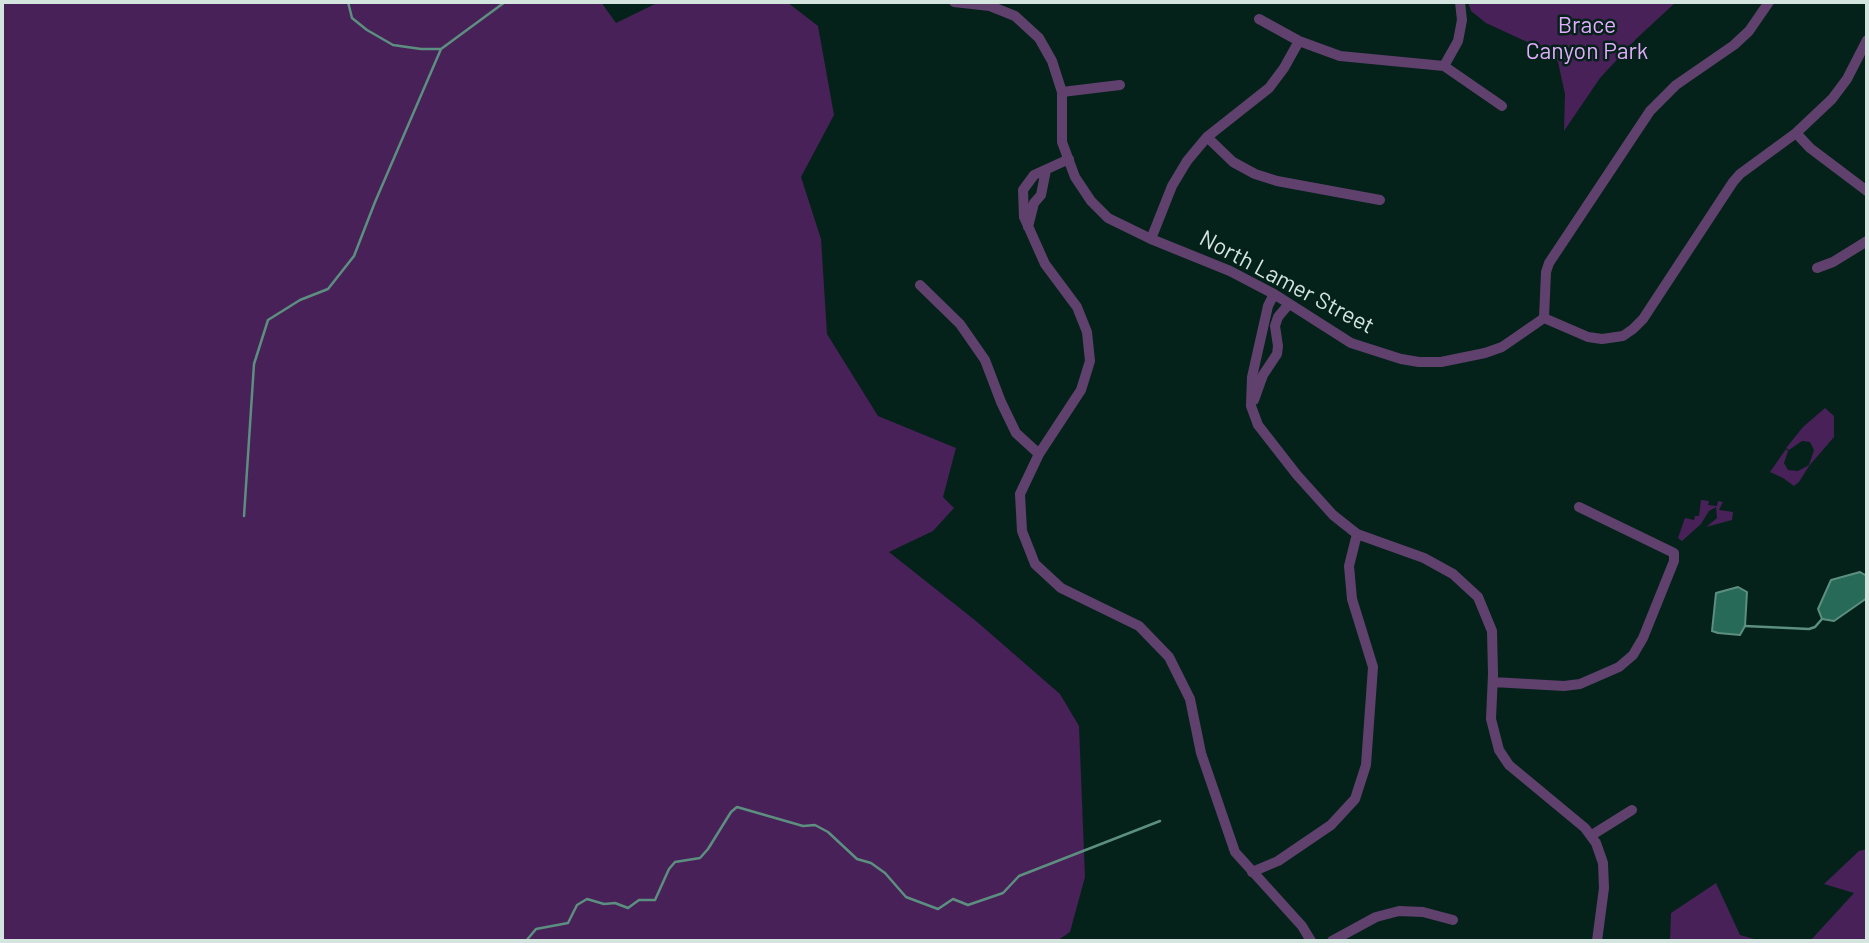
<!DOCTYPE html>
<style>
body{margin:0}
#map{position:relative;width:1869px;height:943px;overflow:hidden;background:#04221a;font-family:Barlow,sans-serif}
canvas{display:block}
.frame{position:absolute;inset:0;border:4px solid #d4e4de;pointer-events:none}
</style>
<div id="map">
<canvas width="1869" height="943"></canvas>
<div class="frame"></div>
</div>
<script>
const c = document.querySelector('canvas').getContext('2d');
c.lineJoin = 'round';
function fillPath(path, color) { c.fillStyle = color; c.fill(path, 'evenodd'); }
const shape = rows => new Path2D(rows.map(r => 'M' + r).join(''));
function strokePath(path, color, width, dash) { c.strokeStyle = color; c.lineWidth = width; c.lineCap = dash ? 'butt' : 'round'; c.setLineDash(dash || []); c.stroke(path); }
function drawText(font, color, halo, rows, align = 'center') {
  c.font = font + ' Barlow,sans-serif'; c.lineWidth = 5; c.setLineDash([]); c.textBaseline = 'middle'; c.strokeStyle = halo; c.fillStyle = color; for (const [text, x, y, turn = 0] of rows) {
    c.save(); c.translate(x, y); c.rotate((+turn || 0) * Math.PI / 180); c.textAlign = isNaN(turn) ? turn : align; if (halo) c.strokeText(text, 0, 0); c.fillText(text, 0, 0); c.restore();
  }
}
fillPath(shape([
 [2,2,601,2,616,23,659,2,787,2,818,26,834,115,801,177,821,239,827,334,878,416,956,448,943,497,954,508,933,531,889,552,976,621,1060,694,1079,726,1085,877,1070,932,1057,941,2,941],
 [1468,2,1676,2,1637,38,1600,78,1564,131,1565,94,1558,62,1551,53,1486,23,1471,11],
 [1825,408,1834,416,1834,437,1809,466,1799,482,1794,486,1783,478,1770,472,1786,449,1788,451,1784,463,1788,470,1798,471,1809,465,1814,450,1810,442,1802,441,1789,450,1786,448,1803,427],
 [1701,500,1709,501,1708,505,1717,506,1718,501,1723,502,1719,510,1733,512,1732,520,1706,527,1717,518,1716,507,1709,511,1701,524,1682,541,1678,538,1685,518,1694,520,1695,516,1699,516],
 [1867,849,1867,941,1810,941,1854,893,1824,884,1859,851],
 [1716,883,1740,935,1762,941,1670,941,1671,913]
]), '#482158');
const water = shape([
 [1860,572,1867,576,1867,598,1834,621,1822,619,1818,609,1831,580,1860,572],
 [1738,587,1747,592,1745,626,1740,635,1718,633,1712,631,1716,593,1738,587]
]);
fillPath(water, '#286a58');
strokePath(water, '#5c8f80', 2);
strokePath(shape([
 [348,2,352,18,367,30,393,45,421,49,441,49,505,2],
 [244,516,254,364,268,320,300,300,328,289,354,256,375,202,441,49],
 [1745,626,1809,629,1815,627,1822,619],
 [526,941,536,929,568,923,577,905,587,899,604,904,615,903,628,908,639,900,655,900,669,869,675,862,700,858,708,849,731,812,737,807,803,826,815,825,828,832,857,859,871,863,885,873,906,897,938,909,953,899,968,905,1003,893,1019,876,1160,821]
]), '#5c8f80', 2.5);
strokePath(shape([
 [954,2,990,6,1015,16,1039,38,1052,61,1062,92,1062,142,1075,177,1091,201,1108,218,1151,239,1230,271,1274,294,1351,343,1401,359,1419,362,1441,362,1485,353,1502,347,1544,318,1546,272,1549,263,1650,111,1676,85,1734,45,1749,31,1769,2],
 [1259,19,1299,41,1340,56,1444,66,1502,106],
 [1444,66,1458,41,1462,20,1460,2],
 [1062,92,1120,85],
 [1796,133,1810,148,1867,191],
 [1207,137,1233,162,1255,174,1277,181,1380,200],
 [1069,159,1034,175,1023,190,1024,217,1045,264,1077,307,1087,332,1090,361,1081,390,1039,454,1020,494,1022,531,1035,564,1061,588,1139,626,1169,657,1190,699,1201,753,1235,852,1302,926,1311,941],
 [1028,227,1034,203,1041,195,1046,170],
 [1151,239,1172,186,1187,161,1207,137,1269,88,1284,68,1299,41],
 [1817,268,1833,262,1867,241],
 [920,285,960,324,985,360,1001,402,1016,433,1039,454],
 [1274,294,1268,306,1252,377,1251,406,1258,425,1297,475,1333,515,1357,534,1424,558,1453,574,1478,597,1492,631,1493,674,1491,719,1499,750,1509,765,1585,828,1596,843,1603,863,1604,888,1597,941],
 [1544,318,1588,337,1602,339,1623,336,1633,329,1643,319,1733,182,1740,174,1796,133,1832,99,1847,79,1867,40],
 [1254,400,1263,375,1277,354,1278,346,1275,326,1278,317,1288,305],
 [1493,682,1564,686,1580,684,1619,667,1633,655,1643,638,1674,561,1674,553,1579,507],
 [1592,835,1632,810],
 [1252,872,1278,861,1331,825,1355,799,1366,765,1373,667,1352,599,1349,566,1357,534],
 [1332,941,1376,917,1399,911,1423,912,1453,920]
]), '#60416e', 10);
drawText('23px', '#e2acfa', '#04221a', [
 ["Brace",1587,25],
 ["Canyon Park",1587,51]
]);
drawText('23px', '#d4e4de', '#04221a', [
 ["North Lamer Street",1287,282,28]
]);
</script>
